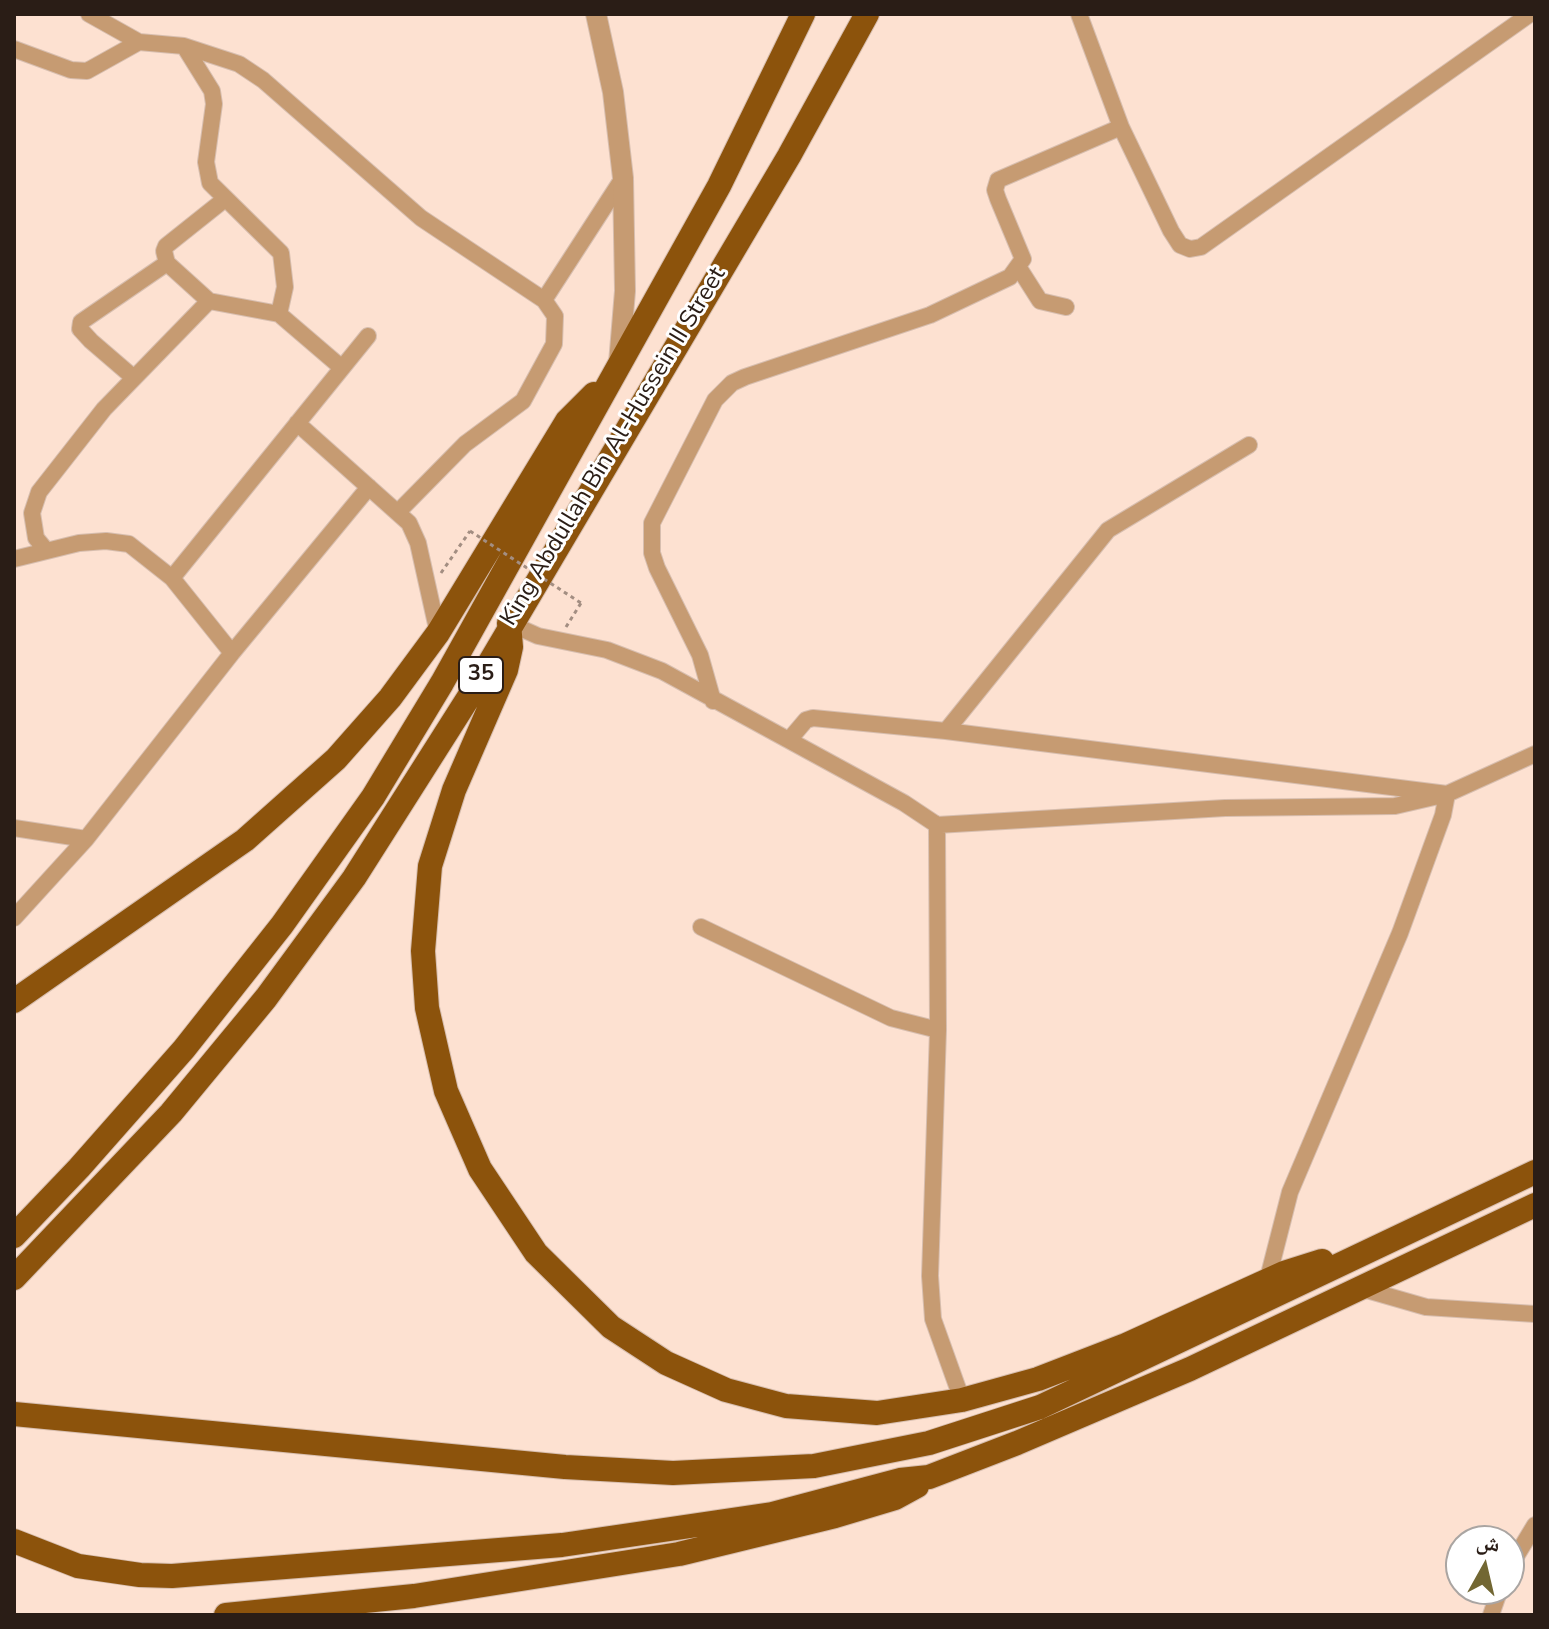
<!DOCTYPE html>
<meta charset="utf-8">
<style>
body{margin:0}
#map{position:relative;width:1549px;height:1629px;overflow:hidden;background:#fde1d1;font-family:"Nunito Sans","Noto Naskh Arabic",sans-serif}
canvas{display:block}
.frame{position:absolute;inset:0;border:16px solid #2a1d16;pointer-events:none}
.north{position:absolute;left:1445px;top:1525px;width:80px;height:80px;box-sizing:border-box;background:#fff;border:2px solid #aaa5a2;border-radius:50%;rotate:8deg;font-size:22px;font-weight:700;line-height:32px;text-align:center;color:#2a1d16}
.north::after{content:'';display:block;margin:auto;width:28px;height:36px;background:#726733;clip-path:polygon(50% 0,100% 100%,50% 72%,0 100%)}
</style>
<div id="map">
<canvas width="1549" height="1629"></canvas>
<div class="frame"></div>
<div class="north">ش</div>
</div>
<script>
const c = document.querySelector('canvas').getContext('2d');
c.lineJoin = 'round';
const shape = rows => new Path2D(rows.map(r => 'M' + r).join(''));
function strokePath(path, color, width, dash) { c.strokeStyle = color; c.lineWidth = width; c.lineCap = dash ? 'butt' : 'round'; c.setLineDash(dash || []); c.stroke(path); }
function drawText(font, color, halo, rows, align = 'center') {
  c.font = font + ' "Nunito Sans",sans-serif'; c.lineWidth = 6; c.setLineDash([]); c.textBaseline = 'middle'; c.strokeStyle = halo; c.fillStyle = color; for (const [text, x, y, turn = 0] of rows) {
    c.save(); c.translate(x, y); c.rotate((+turn || 0) * Math.PI / 180); c.textAlign = isNaN(turn) ? turn : align; if (halo) c.strokeText(text, 0, 0); c.fillText(text, 0, 0); c.restore();
  }
}
const minor = shape([
 [89,14,139,42,184,46,239,64,263,80,421,218,544,300,555,316,554,344,523,401,465,444,399,511],
 [1079,14,1121,127,1171,231,1180,245,1190,249,1201,247,1530,14],
 [184,46,212,91,214,104,206,162,210,183,281,253,285,287,279,314],
 [14,49,71,70,87,71,139,42],
 [1019,268,1040,301,1066,307],
 [544,300,623,178],
 [209,301,167,263,164,251,166,246,225,199],
 [134,378,91,341,80,329,81,322,167,263],
 [297,423,409,523,418,543,438,633],
 [1249,445,1108,530,946,731,1447,794,1443,815,1400,933,1290,1192,1267,1282],
 [45,549,36,538,32,513,39,492,104,409,209,301,279,314,342,368],
 [14,559,79,543,106,541,129,544,172,578,232,653],
 [172,578,368,336],
 [509,623,538,636,607,650,662,671,904,803,937,825,1225,808,1395,806,1447,794,1535,754],
 [713,701,700,655,657,568,652,553,652,523,715,400,732,383,745,377,930,315,1010,277,1023,259,998,199,995,190,998,180,1121,127],
 [789,740,806,720,813,718,946,731],
 [937,825,938,1030,930,1276,933,1319,962,1400],
 [14,828,86,839],
 [14,918,86,839,232,653,369,487],
 [701,927,891,1018,938,1030],
 [1360,1288,1426,1307,1535,1314],
 [1509,1568,1535,1525],
 [1491,1615,1500,1589]
]);
const tertiary = shape([
 [596,14,613,92,623,178,625,291,619,363]
]);
const trunk = shape([
 [509,623,511,647,506,670,454,790,430,866,423,951,427,1008,446,1091,480,1169,536,1253,611,1327,666,1363,726,1390,786,1406,877,1413,962,1400,1038,1379,1126,1345,1284,1273,1322,1261],
 [14,1001,245,840,336,759,390,698,438,633,567,421,594,394],
 [14,1236,79,1168,184,1049,282,925,373,797,442,683,719,186,803,14],
 [14,1278,171,1113,266,998,354,878,474,689,789,156,867,14],
 [14,1414,565,1467,673,1473,814,1466,929,1443,1040,1407,1535,1172],
 [14,1541,78,1566,140,1575,172,1576,562,1545,772,1514,900,1480,929,1477,1017,1443,1190,1369,1535,1205],
 [226,1615,414,1596,679,1554,835,1516,895,1498,917,1486]
]);
strokePath(minor, '#d7beaf', 18);
strokePath(tertiary, '#d7beaf', 22);
strokePath(trunk, '#d7beaf', 26);
strokePath(shape([
 [441,573,470,531],
 [566,627,581,603]
]), '#a38e82', 3, [4, 4]);
strokePath(minor, '#c69b72', 16);
strokePath(tertiary, '#c69b72', 20);
strokePath(trunk, '#8c530c', 24);
strokePath(shape([
 [470,531,581,603]
]), '#a38e82', 3, [4, 4]);
for (const [x, y, w] of [
 [481,675,44]
]) { const box = new Path2D(); box.roundRect(x - w / 2, y - 18, w, 36, 6); c.fillStyle = '#fff'; c.fill(box); strokePath(box, '#2a1d16', 2); }
drawText('bold 22px', '#2a1d16', null, [
 ["35",481,675]
]);
drawText('24px', '#2a1d16', '#fff', [
 ["King Abdullah Bin Al-Hussein II Street",614,447,-59]
]);
</script>
